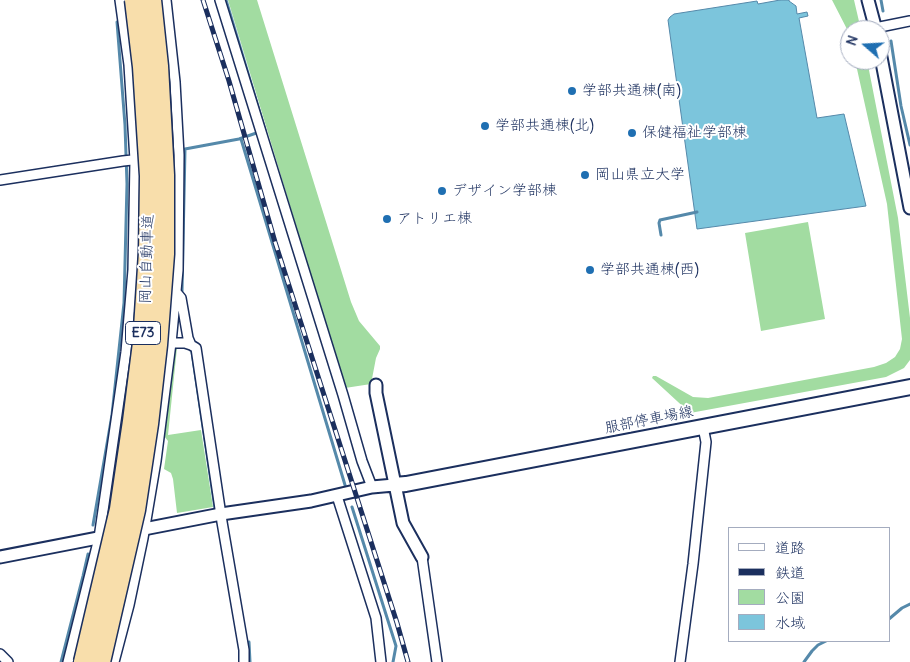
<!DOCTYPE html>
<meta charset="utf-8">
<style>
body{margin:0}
#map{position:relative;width:910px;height:662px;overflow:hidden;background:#fff;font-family:Delius,"Klee One",sans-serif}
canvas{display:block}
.legend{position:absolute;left:728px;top:527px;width:162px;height:115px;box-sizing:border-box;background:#fff;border:1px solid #a4acbf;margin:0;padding:6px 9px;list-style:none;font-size:15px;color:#1b2f5e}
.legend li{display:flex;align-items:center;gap:10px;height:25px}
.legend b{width:25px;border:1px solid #a4acbf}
.north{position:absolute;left:840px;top:20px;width:50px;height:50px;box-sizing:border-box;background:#fff;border:1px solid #a4acbf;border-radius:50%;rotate:289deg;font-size:14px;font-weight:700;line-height:20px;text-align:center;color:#1b2f5e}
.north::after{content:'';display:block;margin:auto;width:18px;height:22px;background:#1f6fb2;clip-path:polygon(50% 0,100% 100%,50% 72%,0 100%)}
</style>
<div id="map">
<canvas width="910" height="662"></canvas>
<ul class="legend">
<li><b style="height:6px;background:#fff"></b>道路</li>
<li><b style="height:6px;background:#1b2f5e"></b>鉄道</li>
<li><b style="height:14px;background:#a2dca1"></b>公園</li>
<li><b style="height:14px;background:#7cc5dc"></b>水域</li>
</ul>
<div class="north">N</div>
</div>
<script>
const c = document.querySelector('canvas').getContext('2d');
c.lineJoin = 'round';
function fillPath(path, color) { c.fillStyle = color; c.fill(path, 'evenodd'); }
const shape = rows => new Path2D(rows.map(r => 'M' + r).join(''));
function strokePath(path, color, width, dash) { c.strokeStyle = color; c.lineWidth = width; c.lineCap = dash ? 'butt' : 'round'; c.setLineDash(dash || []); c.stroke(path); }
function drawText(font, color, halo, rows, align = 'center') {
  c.font = font + ' Delius,"Klee One",sans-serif'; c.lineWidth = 4; c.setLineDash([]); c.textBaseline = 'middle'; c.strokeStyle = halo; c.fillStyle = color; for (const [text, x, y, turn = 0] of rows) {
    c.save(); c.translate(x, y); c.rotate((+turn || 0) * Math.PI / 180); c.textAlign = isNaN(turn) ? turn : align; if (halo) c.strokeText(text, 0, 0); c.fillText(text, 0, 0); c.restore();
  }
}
fillPath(shape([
 [228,0,257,0,351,302,359,321,380,346,380,349,376,358,371,384,345,388],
 [832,0,854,0,861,30,850,30,850,40,849,33],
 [855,60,867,60,898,218,910,318,910,360,904,368,886,377,690,413,652,378,653,376,656,376,693,397,708,398,874,367,886,363,895,357,900,349,902,339,887,204],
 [808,222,825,319,761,331,745,233],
 [177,348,168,435,201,430,213,507,177,513,173,479,171,473,164,469,168,441,164,436,172,353,174,349]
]), '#a2dca1');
const water = shape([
 [780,0,789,0,789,1,796,6,797,14,807,12,808,16,799,18,817,118,844,114,866,206,697,229,668,20,670,17,674,14,757,1,758,4,780,0]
]);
fillPath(water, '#7cc5dc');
strokePath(water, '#5589aa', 1);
strokePath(shape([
 [881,0,883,11],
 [891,41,901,106,910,145],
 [241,139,345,485],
 [661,235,659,223,660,220,697,212],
 [182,291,185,149,239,139,265,130,226,0],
 [192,352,215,508],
 [352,507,396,646,393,662],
 [93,525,112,415,124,303,127,184,125,125,117,22],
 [889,619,902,608,910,604],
 [249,642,250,662],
 [61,662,83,576,88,554],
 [804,662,812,651,818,645,826,641]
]), '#5589aa', 3);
const minor = shape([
 [220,0,343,395,362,461,372,487],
 [875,28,910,21],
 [0,180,123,161,141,159],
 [176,292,181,298,188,338,191,345],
 [171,343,185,343,191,345,196,348,222,522,244,650,244,662],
 [337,496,376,618,381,662],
 [422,557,437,662],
 [0,654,8,662],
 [68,662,99,538,126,352,133,270,135,160,129,65,120,0],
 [114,662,129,605,143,538,156,461,171,343,178,270,179,155,175,82,166,0],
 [680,662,693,564,706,442,703,427]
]);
const tertiary = shape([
 [868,0,876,30],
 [880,52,910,208],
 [376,385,376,393,403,523,422,557],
 [0,557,221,514,311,501,372,487,394,485]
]);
const secondary = shape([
 [394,485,406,484,910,387]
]);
strokePath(minor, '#1b2f5e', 12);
strokePath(tertiary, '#1b2f5e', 15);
strokePath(secondary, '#1b2f5e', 18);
strokePath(minor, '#fff', 9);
strokePath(tertiary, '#fff', 11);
strokePath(secondary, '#fff', 14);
const rail = shape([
 [203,0,229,81,275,242,397,623,408,662]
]);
strokePath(rail, '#1b2f5e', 5);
strokePath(rail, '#fff', 3, [9]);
const motorwayBridge = shape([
 [83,662,119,509,132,421,142,343,148,252,149,176,142,67,134,0],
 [101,662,136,510,149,424,158,345,165,254,165,175,159,66,152,0]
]);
strokePath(motorwayBridge, '#1b2f5e', 21, []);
strokePath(motorwayBridge, '#f8deab', 18);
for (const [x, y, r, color] of [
 [572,91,5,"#1f6fb2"],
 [485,126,5,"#1f6fb2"],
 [632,133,5,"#1f6fb2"],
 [585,175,5,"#1f6fb2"],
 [442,191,5,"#1f6fb2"],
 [387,219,5,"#1f6fb2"],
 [590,270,5,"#1f6fb2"]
]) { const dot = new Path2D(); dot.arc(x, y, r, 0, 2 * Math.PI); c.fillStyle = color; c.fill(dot); strokePath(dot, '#fff', 2); }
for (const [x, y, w] of [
 [143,333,35]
]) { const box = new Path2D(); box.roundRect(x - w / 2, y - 11.5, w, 23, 4); c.fillStyle = '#fff'; c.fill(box); strokePath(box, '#1b2f5e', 1); }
drawText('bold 14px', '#1b2f5e', null, [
 ["E73",143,333]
]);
drawText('15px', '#1b2f5e', '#fff', [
 ["学部共通棟(南)",582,91],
 ["学部共通棟(北)",495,126],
 ["保健福祉学部棟",642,133],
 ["岡山県立大学",595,175],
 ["デザイン学部棟",452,191],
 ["アトリエ棟",397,219],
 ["学部共通棟(西)",600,270]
], 'left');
drawText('15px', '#1b2f5e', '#fff', [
 ["岡山自動車道",147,259,-88],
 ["服部停車場線",649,420,-11]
]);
</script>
